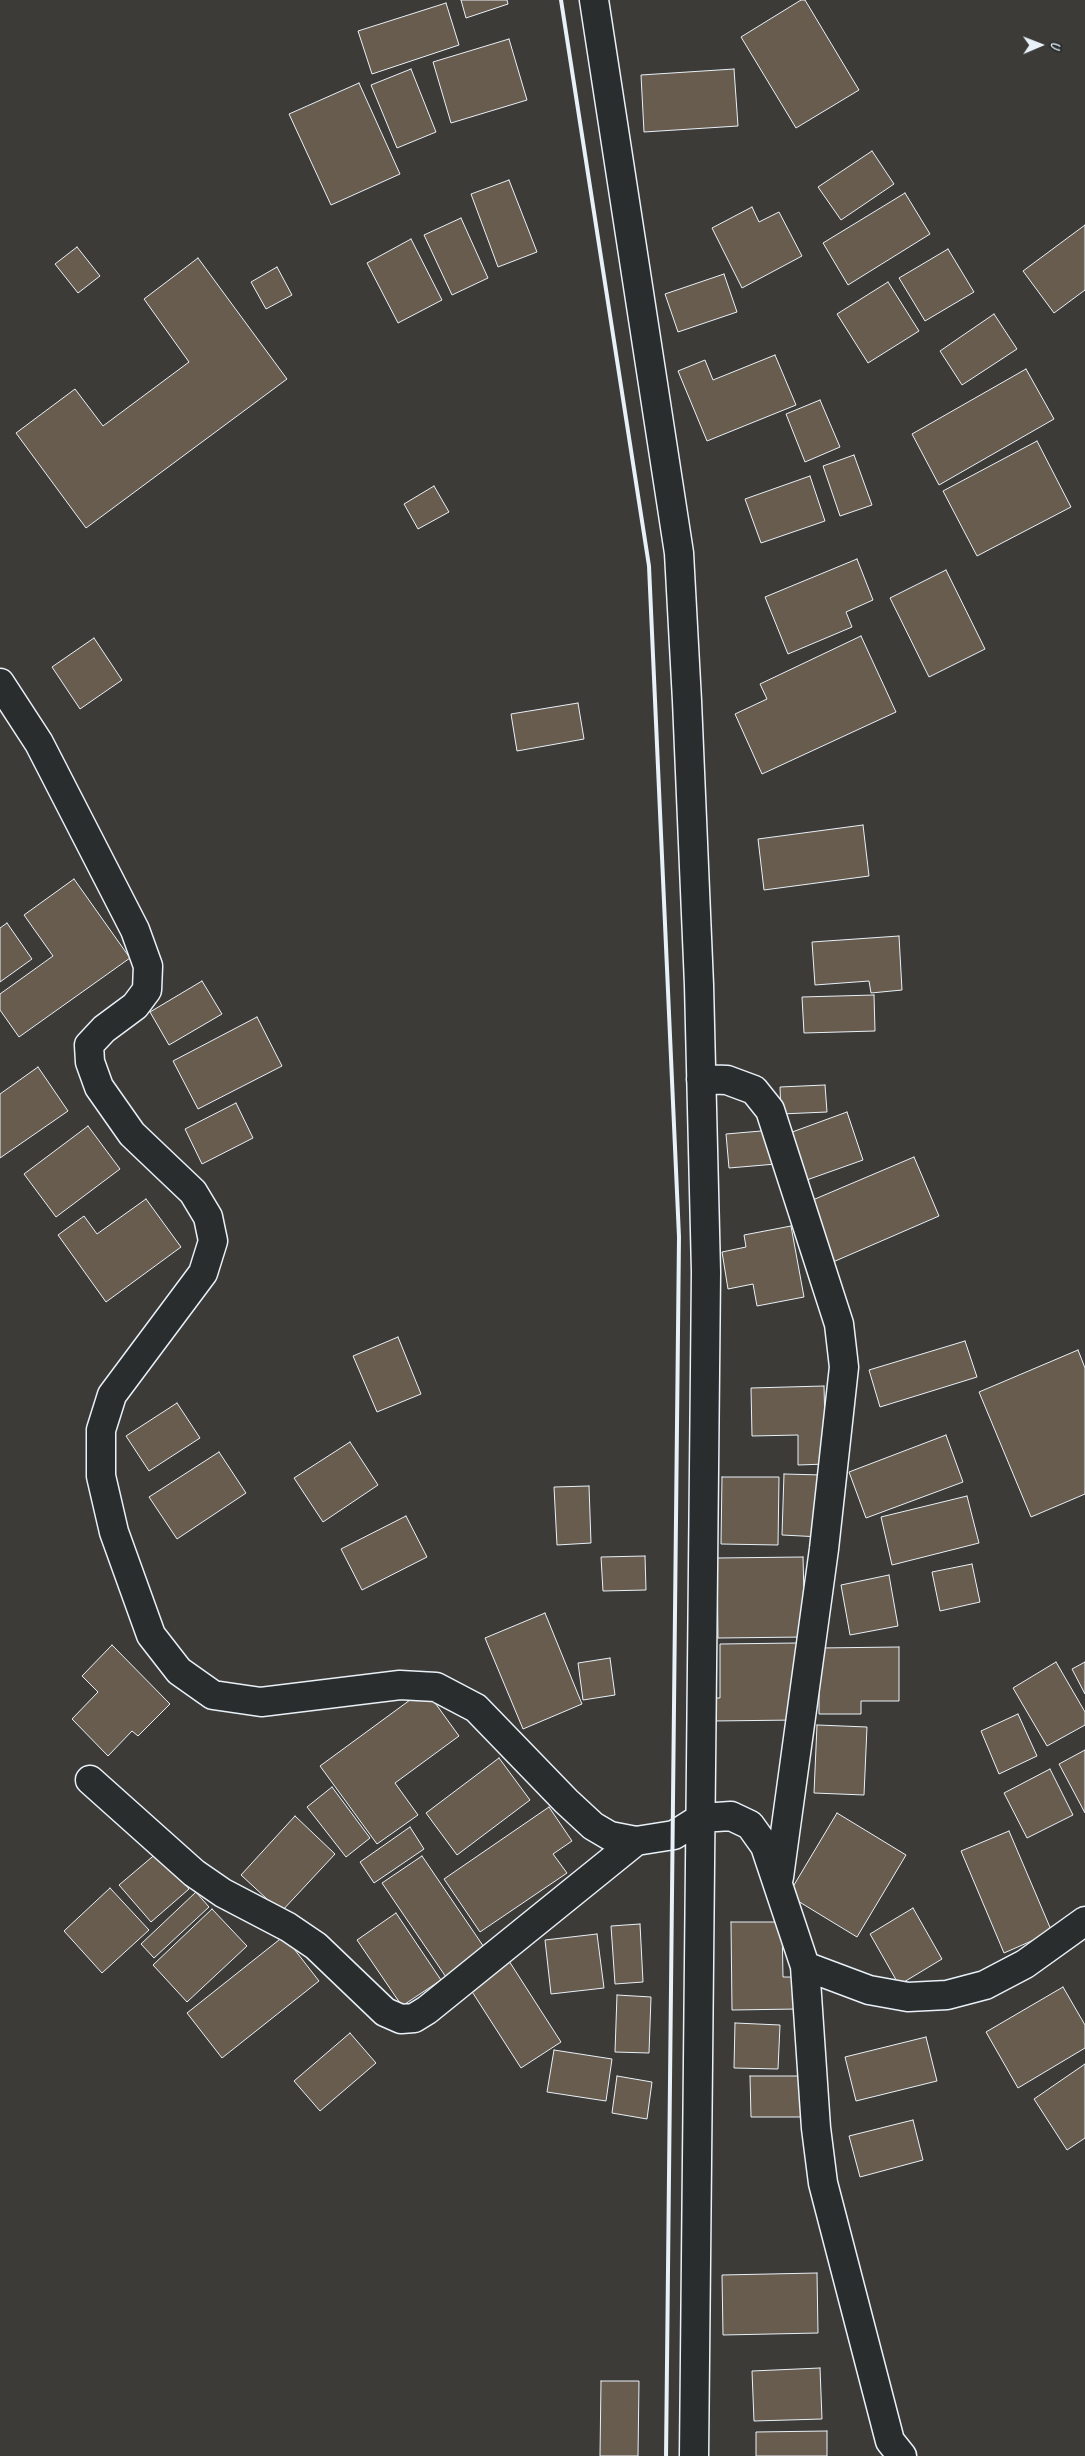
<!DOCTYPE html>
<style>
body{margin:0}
#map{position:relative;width:1085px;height:2456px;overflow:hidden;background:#3d3b38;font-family:Caveat,sans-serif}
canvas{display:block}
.north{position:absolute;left:1015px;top:20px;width:50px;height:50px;-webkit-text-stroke:4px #2a2d2e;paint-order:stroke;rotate:89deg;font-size:14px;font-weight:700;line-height:20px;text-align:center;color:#e8f1f8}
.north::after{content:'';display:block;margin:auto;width:18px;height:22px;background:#e8f1f8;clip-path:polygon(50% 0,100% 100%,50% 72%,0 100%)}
</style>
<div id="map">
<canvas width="1085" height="2456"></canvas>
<div class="north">U</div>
</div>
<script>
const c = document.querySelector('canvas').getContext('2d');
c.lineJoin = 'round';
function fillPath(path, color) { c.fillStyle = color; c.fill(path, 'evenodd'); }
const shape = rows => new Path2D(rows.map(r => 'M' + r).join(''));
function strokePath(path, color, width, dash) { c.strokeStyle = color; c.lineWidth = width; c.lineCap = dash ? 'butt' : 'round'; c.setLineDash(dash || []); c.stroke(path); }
const building = shape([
 [461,0,507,0,508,4,466,18,461,0],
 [801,0,805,0,859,90,796,128,741,37,801,0],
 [446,3,459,45,372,74,358,31,446,3],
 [509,39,527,100,451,123,433,62,509,39],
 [411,69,436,132,397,148,371,85,411,69],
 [734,69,738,126,644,132,641,75,734,69],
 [359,83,400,174,331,205,289,114,359,83],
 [872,151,894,184,841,220,818,187,872,151],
 [509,180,537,252,498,267,471,194,509,180],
 [905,193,930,234,848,285,823,243,905,193],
 [752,207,759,222,779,212,802,256,742,288,712,228,752,207],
 [461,218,488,278,452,295,424,235,461,218],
 [1085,225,1085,290,1054,313,1023,271,1085,225],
 [411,239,442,300,398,323,367,263,411,239],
 [77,247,100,276,78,293,55,264,77,247],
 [948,249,974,292,925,321,899,278,948,249],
 [198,258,287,379,86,528,16,433,75,389,103,426,189,362,144,299,198,258],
 [277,267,292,295,266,309,251,282,277,267],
 [724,274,737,312,678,332,665,294,724,274],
 [888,282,919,331,868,363,837,314,888,282],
 [994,314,1017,349,962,385,940,351,994,314],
 [775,355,796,405,707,441,678,371,705,360,713,380,775,355],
 [1026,369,1054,419,939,485,912,434,1026,369],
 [820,400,840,447,805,462,786,414,820,400],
 [1037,441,1071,507,977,556,943,491,1037,441],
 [854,455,872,505,840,516,823,466,854,455],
 [810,476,825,521,761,543,745,499,810,476],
 [434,486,449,512,418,529,404,504,434,486],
 [857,559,873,600,846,612,852,627,788,654,765,597,857,559],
 [946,570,985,649,929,677,890,598,946,570],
 [861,636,896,712,762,774,735,714,767,699,760,684,861,636],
 [94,638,122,680,80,709,52,667,94,638],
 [578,703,584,739,517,751,511,714,578,703],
 [863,825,869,876,764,890,758,839,863,825],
 [74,879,130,958,19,1037,0,1010,0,994,53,956,24,915,74,879],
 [7,923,32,959,0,982,0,928,7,923],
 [899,936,902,990,871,993,869,981,815,985,812,942,899,936],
 [202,981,222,1014,169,1045,150,1012,202,981],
 [874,995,875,1031,804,1033,802,997,874,995],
 [257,1017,282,1066,198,1109,173,1061,257,1017],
 [38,1067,68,1111,0,1158,0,1094,38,1067],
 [825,1085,827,1112,781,1114,780,1087,825,1085],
 [236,1103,253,1138,202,1164,185,1129,236,1103],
 [847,1112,863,1160,801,1182,784,1135,847,1112],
 [88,1126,120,1169,56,1217,24,1174,88,1126],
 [773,1130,776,1164,729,1168,726,1134,773,1130],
 [914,1157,939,1216,833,1262,808,1202,914,1157],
 [146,1199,181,1247,106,1302,58,1235,84,1216,97,1234,146,1199],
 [791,1226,804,1297,757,1306,753,1284,728,1289,722,1252,746,1247,744,1235,791,1226],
 [398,1337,421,1394,377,1412,353,1356,398,1337],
 [965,1341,977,1377,880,1407,869,1370,965,1341],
 [1078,1350,1085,1368,1085,1494,1031,1517,979,1392,1078,1350],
 [824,1386,826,1464,798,1465,798,1435,752,1436,751,1388,824,1386],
 [177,1403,200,1438,149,1471,126,1436,177,1403],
 [946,1435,963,1482,866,1518,849,1472,946,1435],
 [350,1442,378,1485,323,1522,294,1478,350,1442],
 [219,1452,246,1493,177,1539,149,1497,219,1452],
 [784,1474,822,1475,821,1537,782,1535,784,1474],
 [722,1477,779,1477,778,1545,721,1544,722,1477],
 [589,1486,591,1543,557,1545,554,1487,589,1486],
 [967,1496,979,1543,892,1565,881,1517,967,1496],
 [406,1516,427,1557,362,1590,341,1549,406,1516],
 [645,1556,646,1590,603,1591,601,1557,645,1556],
 [803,1557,805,1637,718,1638,717,1558,803,1557],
 [972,1564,980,1602,940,1611,932,1572,972,1564],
 [889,1575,898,1626,850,1635,841,1585,889,1575],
 [545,1613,582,1704,523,1729,485,1638,545,1613],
 [797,1643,797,1720,712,1721,712,1698,720,1698,720,1644,797,1643],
 [112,1645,170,1704,138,1736,132,1731,108,1756,72,1719,98,1692,82,1676,112,1645],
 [899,1647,899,1701,861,1701,861,1714,819,1714,819,1648,899,1647],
 [610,1658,615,1695,583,1700,578,1663,610,1658],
 [1056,1662,1085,1712,1085,1725,1047,1746,1013,1688,1056,1662],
 [1085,1662,1085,1694,1072,1669,1085,1662],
 [425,1689,459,1736,395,1783,418,1815,377,1844,320,1766,425,1689],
 [1018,1714,1037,1756,999,1774,981,1731,1018,1714],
 [817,1725,867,1727,864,1795,814,1793,817,1725],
 [1085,1750,1085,1813,1059,1764,1085,1750],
 [499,1758,530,1800,457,1855,426,1813,499,1758],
 [1050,1769,1073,1815,1027,1838,1004,1793,1050,1769],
 [332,1787,370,1838,346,1857,307,1807,332,1787],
 [549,1807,572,1841,553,1854,567,1873,480,1932,444,1879,549,1807],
 [837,1813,906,1855,857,1937,788,1895,837,1813],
 [295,1816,335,1854,281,1912,241,1875,295,1816],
 [410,1827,424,1849,374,1883,360,1862,410,1827],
 [1009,1831,1052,1932,1004,1953,961,1851,1009,1831],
 [158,1852,189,1889,151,1922,119,1885,158,1852],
 [422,1856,488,1953,448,1980,382,1883,422,1856],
 [110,1888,149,1930,102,1973,64,1931,110,1888],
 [196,1892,209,1907,154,1958,141,1944,196,1892],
 [913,1908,942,1959,899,1985,870,1934,913,1908],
 [212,1909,247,1946,187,2002,153,1965,212,1909],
 [396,1913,441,1980,402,2006,357,1940,396,1913],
 [731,1922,782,1922,783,1977,797,1977,798,2009,732,2010,731,1922],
 [640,1924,643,1982,615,1984,611,1926,640,1924],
 [597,1934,604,1988,551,1994,545,1940,597,1934],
 [284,1936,319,1981,222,2058,187,2013,284,1936],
 [509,1961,561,2042,521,2068,469,1987,509,1961],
 [1063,1987,1085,2025,1085,2048,1018,2088,986,2032,1063,1987],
 [617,1995,651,1997,649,2053,615,2052,617,1995],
 [735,2023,780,2025,778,2069,734,2068,735,2023],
 [350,2033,376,2063,320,2111,294,2081,350,2033],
 [926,2037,937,2081,856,2101,845,2057,926,2037],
 [554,2050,612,2059,606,2101,547,2092,554,2050],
 [1085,2064,1085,2138,1067,2150,1034,2099,1085,2064],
 [617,2076,652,2082,647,2119,612,2113,617,2076],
 [750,2076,802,2076,802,2117,751,2117,750,2076],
 [913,2120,923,2160,860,2177,849,2136,913,2120],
 [817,2273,818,2333,723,2335,722,2275,817,2273],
 [820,2368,822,2419,754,2421,752,2371,820,2368],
 [601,2381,639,2381,638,2456,600,2456,601,2381],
 [827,2431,827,2456,756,2456,756,2432,827,2431]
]);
fillPath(building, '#685c4f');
strokePath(building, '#e8f1f8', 1);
const street = shape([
 [594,0,679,553,687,701,699,985,706,1272,694,2456],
 [0,683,39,743,135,930,148,966,147,990,135,1006,104,1029,89,1045,90,1062,99,1087,132,1134,193,1192,208,1217,213,1241,203,1273,112,1395,101,1430,101,1476,114,1532,151,1635,179,1671,213,1695,261,1702,400,1685,436,1687,476,1708,566,1801,593,1826,610,1836,636,1841,674,1835,701,1818,731,1816,750,1825,765,1846,805,1966,816,2128,823,2183,890,2441,902,2456],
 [701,1079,727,1080,754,1090,770,1110,839,1324,844,1367,824,1549,779,1877],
 [90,1780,194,1873,223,1893,288,1927,316,1946,385,2012,401,2019,414,2018,427,2010,636,1841],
 [805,1966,869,1990,908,1997,947,1995,985,1985,1025,1964,1085,1921]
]);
strokePath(street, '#e8f1f8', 31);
strokePath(street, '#2a2d2e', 28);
strokePath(shape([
 [561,0,649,566,679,1237,666,2456]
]), '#e8f1f8', 4);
</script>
